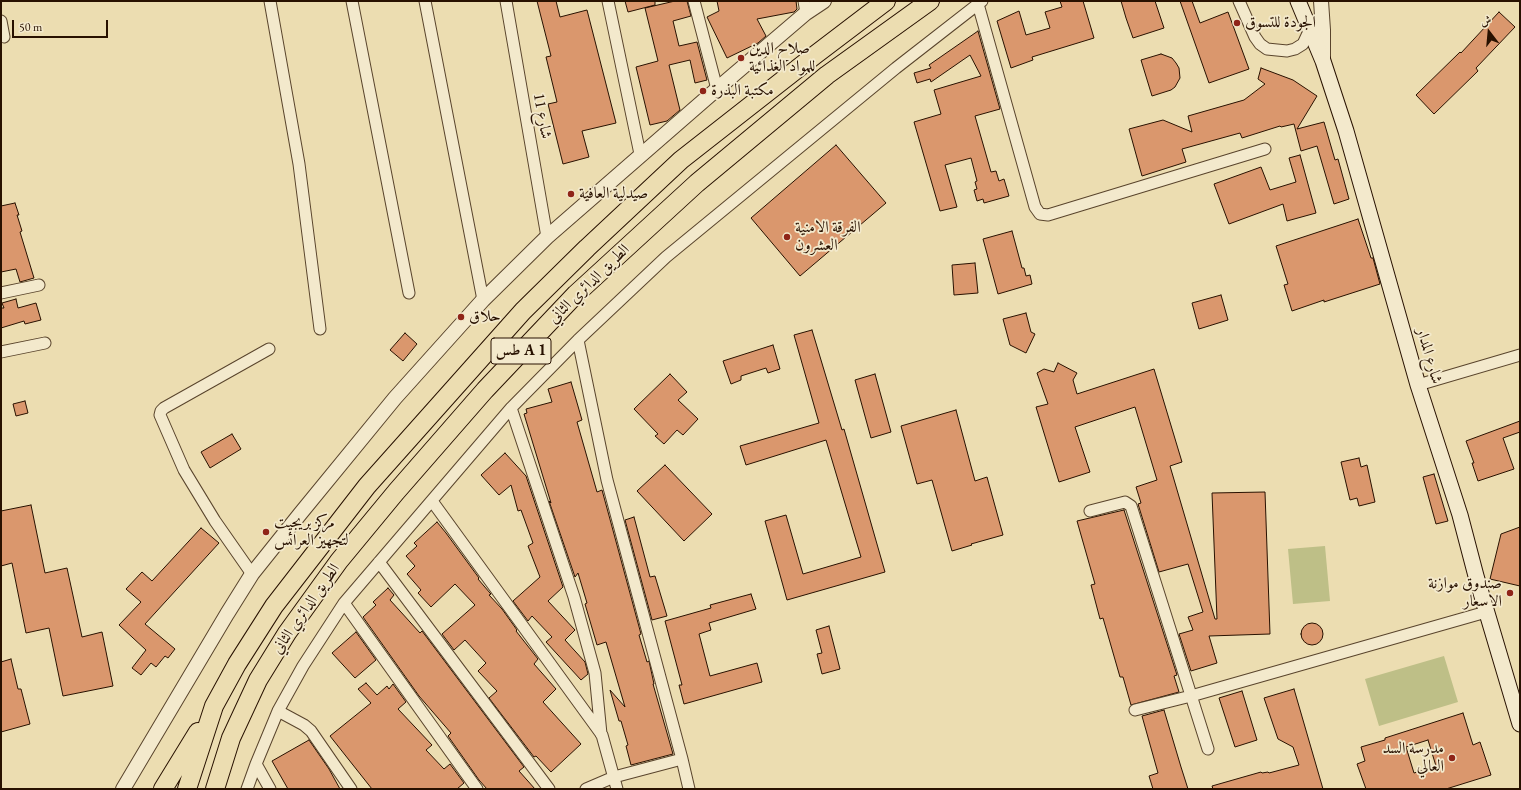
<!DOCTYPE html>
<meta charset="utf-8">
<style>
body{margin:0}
#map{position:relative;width:1521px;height:790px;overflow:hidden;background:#ecddb1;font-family:"EB Garamond",Amiri,serif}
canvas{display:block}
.frame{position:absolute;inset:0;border:2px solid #281100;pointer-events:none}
.north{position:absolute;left:1469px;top:12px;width:40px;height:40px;-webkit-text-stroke:3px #f3e9cc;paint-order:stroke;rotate:344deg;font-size:11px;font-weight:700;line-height:16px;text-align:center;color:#281100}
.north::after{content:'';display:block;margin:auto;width:14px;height:18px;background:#281100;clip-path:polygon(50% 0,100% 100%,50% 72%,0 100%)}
.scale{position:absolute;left:12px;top:20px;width:96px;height:18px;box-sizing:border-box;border:2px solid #281100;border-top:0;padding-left:5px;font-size:12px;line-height:14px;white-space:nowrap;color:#281100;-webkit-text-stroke:3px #f3e9cc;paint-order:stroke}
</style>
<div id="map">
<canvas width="1521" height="790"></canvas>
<div class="frame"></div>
<div class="north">ش</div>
<div class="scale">50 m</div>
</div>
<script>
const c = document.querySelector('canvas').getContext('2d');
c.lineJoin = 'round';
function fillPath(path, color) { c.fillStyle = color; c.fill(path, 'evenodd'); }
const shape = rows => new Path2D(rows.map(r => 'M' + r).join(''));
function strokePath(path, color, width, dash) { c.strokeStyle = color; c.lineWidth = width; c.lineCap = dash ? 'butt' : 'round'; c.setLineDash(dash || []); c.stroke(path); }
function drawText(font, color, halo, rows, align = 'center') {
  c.font = font + ' "EB Garamond",Amiri,serif'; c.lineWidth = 3.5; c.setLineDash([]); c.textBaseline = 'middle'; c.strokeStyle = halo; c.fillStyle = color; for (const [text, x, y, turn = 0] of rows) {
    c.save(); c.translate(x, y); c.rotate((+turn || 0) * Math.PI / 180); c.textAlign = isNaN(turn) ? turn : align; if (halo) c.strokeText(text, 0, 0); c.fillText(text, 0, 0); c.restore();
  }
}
fillPath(shape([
 [1325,546,1330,601,1293,604,1288,549],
 [1444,656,1458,702,1379,726,1365,679]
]), '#bebf87');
const building = shape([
 [537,1,556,1,560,17,587,10,616,123,582,131,589,157,563,164,548,104,557,102,546,57,551,56,537,1],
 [625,1,655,1,655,5,628,12,625,1],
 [675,1,687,1,691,16,673,21,679,46,697,42,707,80,695,83,690,60,669,65,680,110,667,121,650,125,636,67,658,61,645,8,675,1],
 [717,1,796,1,797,9,794,12,757,19,766,36,758,43,727,58,707,17,719,11,717,1],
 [1060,1,1083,1,1094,38,1032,57,1033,60,1011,68,997,21,1019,11,1026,35,1050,28,1045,12,1062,7,1060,1],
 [1121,1,1155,1,1164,28,1133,38,1126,18,1121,1],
 [1180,1,1192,1,1200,23,1228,12,1249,69,1209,83,1180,1],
 [1499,12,1515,27,1476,68,1478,71,1434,114,1416,95,1460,52,1461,53,1499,12],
 [978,31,1000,109,975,116,991,172,996,171,999,181,1004,179,1009,196,984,203,983,199,977,201,974,190,977,189,975,182,977,181,971,158,945,165,957,207,940,211,914,122,941,114,934,90,981,76,970,55,931,82,930,79,917,83,914,73,931,68,929,65,978,31],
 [1161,54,1172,58,1176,63,1179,68,1180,78,1175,87,1171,90,1152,96,1141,60,1161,54],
 [1261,68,1293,80,1317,96,1297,129,1324,122,1335,160,1338,159,1349,199,1334,204,1317,146,1301,151,1294,124,1281,127,1280,126,1242,138,1240,133,1182,149,1186,162,1142,176,1129,129,1163,120,1192,132,1188,116,1244,100,1265,84,1258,79,1261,68],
 [836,145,886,203,800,276,751,218,836,145],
 [1300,155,1316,213,1287,221,1283,204,1229,224,1214,184,1261,167,1270,190,1296,182,1289,158,1300,155],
 [15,203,19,215,17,215,22,231,20,232,34,278,20,282,16,269,1,272,1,206,15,203],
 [1358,219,1371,258,1373,258,1380,284,1324,302,1324,300,1292,311,1284,285,1288,284,1276,246,1358,219],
 [1012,231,1022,268,1024,268,1026,276,1030,275,1032,284,998,294,983,239,1012,231],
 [975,263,978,293,954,295,952,265,975,263],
 [1221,295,1228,320,1199,329,1192,303,1221,295],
 [16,299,18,308,36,303,41,320,25,324,24,321,1,328,1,308,4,308,2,303,16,299],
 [1026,313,1031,332,1035,334,1026,353,1010,345,1003,319,1026,313],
 [812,330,842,430,844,429,885,572,787,600,765,521,786,515,803,574,861,557,826,440,746,465,740,446,819,423,794,335,812,330],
 [405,333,417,344,403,361,390,350,405,333],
 [773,345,780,369,768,373,766,368,741,376,741,380,731,384,723,361,773,345],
 [1058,363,1077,373,1073,380,1077,394,1154,369,1182,462,1170,466,1215,619,1217,619,1212,493,1265,492,1270,634,1209,636,1217,663,1191,671,1179,634,1193,630,1188,617,1203,612,1188,564,1159,572,1138,504,1141,503,1136,487,1157,480,1135,407,1075,427,1090,472,1059,482,1036,407,1048,404,1037,373,1044,369,1054,372,1058,363],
 [670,374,687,392,678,400,698,419,683,435,677,430,664,444,655,436,658,434,634,409,670,374],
 [875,374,891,432,871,438,855,380,875,374],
 [571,382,582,420,577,422,597,492,602,490,611,523,641,634,639,635,647,662,649,661,654,684,653,684,673,754,631,765,626,746,628,745,621,721,619,721,610,690,625,707,606,642,597,645,585,604,587,603,578,573,575,577,549,501,551,503,524,414,527,413,526,409,552,402,548,389,571,382],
 [25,401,28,413,16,416,13,404,25,401],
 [956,410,975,481,987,477,1003,535,971,544,972,545,952,551,932,480,917,484,901,426,956,410],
 [1520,421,1520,432,1503,438,1514,469,1478,481,1472,463,1474,463,1466,441,1520,421],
 [232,434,241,449,210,468,201,452,232,434],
 [505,453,526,476,563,587,548,601,575,630,565,640,585,662,588,674,581,680,546,642,552,637,532,616,528,621,513,601,540,577,528,546,533,543,521,510,518,511,511,485,499,495,481,475,505,453],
 [1359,458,1361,467,1367,465,1375,502,1359,506,1357,498,1350,500,1341,462,1359,458],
 [665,465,712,514,684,541,637,491,665,465],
 [1434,474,1448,521,1436,524,1423,477,1434,474],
 [31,505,45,573,67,568,82,637,102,632,113,686,63,696,49,628,26,633,12,563,1,566,1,511,31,505],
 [1124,510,1177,675,1174,676,1179,692,1131,705,1123,677,1120,677,1103,618,1100,619,1091,585,1095,584,1077,521,1124,510],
 [634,517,650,577,655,576,667,616,652,620,625,520,634,517],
 [437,522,446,533,479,578,478,579,490,593,491,594,489,595,502,609,517,630,516,631,538,659,534,664,556,689,543,702,581,744,551,772,536,756,534,757,489,698,497,691,478,671,486,663,465,640,454,650,442,634,475,605,455,584,431,607,418,593,421,590,407,574,415,566,406,556,417,546,414,543,437,522],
 [1520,527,1520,586,1490,579,1501,534,1520,527],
 [201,528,219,543,145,624,175,649,168,658,165,656,156,667,151,663,141,675,132,668,146,650,119,625,141,602,126,589,142,572,152,581,201,528],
 [388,588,394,595,390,600,420,633,422,631,524,767,519,771,535,789,487,789,479,780,448,736,451,733,419,696,363,617,376,605,373,602,388,588],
 [751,594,756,609,709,623,711,630,699,634,710,676,757,663,762,682,684,704,679,685,682,685,665,621,711,608,710,605,751,594],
 '1301 634a11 11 0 1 1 22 0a11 11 0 1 1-22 0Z',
 [829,626,840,669,822,674,817,654,822,653,816,630,829,626],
 [356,632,376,660,355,678,332,653,356,632],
 [11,659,18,689,21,689,30,724,1,732,1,662,11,659],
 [366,683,377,695,387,686,389,689,393,684,406,702,398,709,432,745,426,750,444,769,450,764,464,783,457,789,372,789,330,736,371,703,358,689,366,683],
 [1294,689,1323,789,1213,789,1212,786,1261,772,1262,773,1268,772,1269,773,1299,765,1293,747,1278,739,1264,698,1294,689],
 [1242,691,1257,740,1235,747,1219,698,1242,691],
 [1164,710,1181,767,1188,789,1153,789,1149,776,1158,773,1142,716,1164,710],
 [1463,713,1473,745,1480,742,1491,775,1446,789,1366,789,1357,764,1365,761,1361,747,1385,740,1385,738,1463,713],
 [1428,740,1436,766,1414,773,1406,747,1428,740],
 [309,740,329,769,340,789,288,789,272,761,309,740]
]);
fillPath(building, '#da976d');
strokePath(building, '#281100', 1);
const minor = shape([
 [270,1,299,164,320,329],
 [352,1,409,293],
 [425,1,483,300],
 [506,1,547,237],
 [608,1,640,154],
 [694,1,717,89],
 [804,1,806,13],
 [1239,1,1255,37,1260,44,1267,49,1287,51,1295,49,1303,44,1310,29],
 [978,4,1035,207,1040,214,1048,215,1265,149],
 [1,21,4,37],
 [1,293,39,285],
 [578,340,607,480,682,759,689,789],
 [1,352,45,343],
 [1418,385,1520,355],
 [511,408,574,597,595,673,601,734],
 [432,501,602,735,617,789],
 [1090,511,1125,502,1131,506,1208,749],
 [379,562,549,789],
 [252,574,215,521,184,470,160,415,161,411,164,408,269,349],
 [344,603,477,789],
 [1135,710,1191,696,1486,612],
 [278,711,304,725,311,731,351,789],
 [256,764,270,789],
 [247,789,256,764,278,711,303,666,344,603,511,408,578,340,666,257,896,68,982,1],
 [586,789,614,777,682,759]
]);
const tertiary = shape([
 [1321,1,1323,30,1323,60],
 [123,789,227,614,252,574,300,514,395,398,483,300,547,237,717,89,806,13,824,1]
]);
const secondary = shape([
 [1298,1,1323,61,1346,131,1418,385,1460,515,1476,576,1520,724]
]);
const trunk = shape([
 [163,789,198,732],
 [187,789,214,706,237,664,274,606,367,486,523,311,587,248,681,160,815,55,886,1],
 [215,789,231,738,258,680,287,633,339,561,396,492,485,390,576,294,697,183,827,75,930,1]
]);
strokePath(minor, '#59442c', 13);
strokePath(tertiary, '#59442c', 16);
strokePath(secondary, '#281100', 17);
strokePath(trunk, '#281100', 20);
strokePath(minor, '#f3e9cc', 11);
strokePath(tertiary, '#f3e9cc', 14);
strokePath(secondary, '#f3e9cc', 15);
strokePath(trunk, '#ecddb1', 18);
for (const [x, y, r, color] of [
 [1237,23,4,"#8f2418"],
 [741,58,4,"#8f2418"],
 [703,91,4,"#8f2418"],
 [571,194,4,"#8f2418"],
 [787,237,4,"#8f2418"],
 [461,317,4,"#8f2418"],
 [266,532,4,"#8f2418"],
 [1510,593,4,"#8f2418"],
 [1452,758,4,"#8f2418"]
]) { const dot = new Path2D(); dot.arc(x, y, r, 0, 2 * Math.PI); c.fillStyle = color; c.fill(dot); strokePath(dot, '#f3e9cc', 1.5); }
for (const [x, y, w] of [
 [521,351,60]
]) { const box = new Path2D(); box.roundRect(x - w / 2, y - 13, w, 26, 3); c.fillStyle = '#f3e9cc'; c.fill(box); strokePath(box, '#281100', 1); }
drawText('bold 15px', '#281100', null, [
 ["طس A 1",521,351]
]);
drawText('16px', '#281100', '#f3e9cc', [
 ["الجودة للتسوق",1245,23],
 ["صلاح الدين",749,49],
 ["للمواد الغذائية",749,67],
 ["مكتبة البذرة",711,91],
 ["صيدلية العافية",579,194],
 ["الفرقة الامنية",795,228],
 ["العشرون",795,246],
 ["حلاق",469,317],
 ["مركز بريجيت",274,523],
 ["لتجهيز العرائس",274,541],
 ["صندوق موازنة",1502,584,"right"],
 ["الاسعار",1502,602,"right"],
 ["مدرسة السد",1444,749,"right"],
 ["العالي",1444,767,"right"]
], 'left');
drawText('16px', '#281100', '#f3e9cc', [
 ["شارع 11",542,116,80],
 ["الطريق الدائري الثاني",589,284,-44],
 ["شارع المدار",1429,356,74],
 ["الطريق الدائري الثاني",306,609,-55]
]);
</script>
